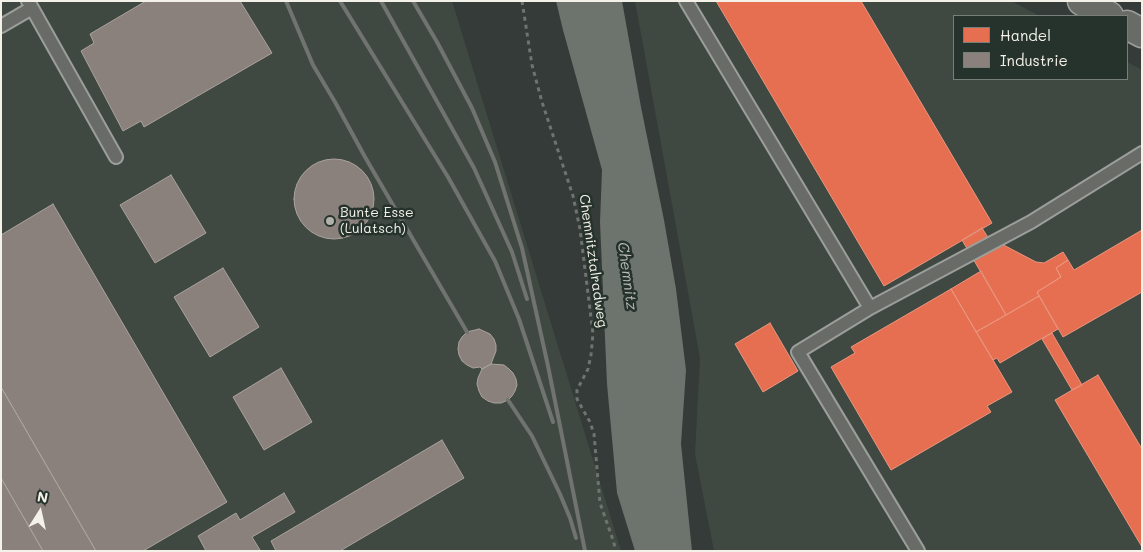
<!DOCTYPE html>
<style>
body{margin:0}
#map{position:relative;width:1143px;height:552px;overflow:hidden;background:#353b38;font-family:Mali,sans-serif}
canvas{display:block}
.frame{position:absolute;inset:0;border:2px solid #f4f1e8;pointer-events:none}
.legend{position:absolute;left:953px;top:15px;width:175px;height:65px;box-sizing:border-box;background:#26332d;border:1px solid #787f78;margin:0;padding:6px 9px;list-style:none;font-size:15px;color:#f4f1e8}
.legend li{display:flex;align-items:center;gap:10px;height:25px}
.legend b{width:25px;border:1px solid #787f78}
.north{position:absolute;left:15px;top:487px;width:50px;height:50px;-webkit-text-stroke:4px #26332d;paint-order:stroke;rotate:10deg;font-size:14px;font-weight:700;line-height:20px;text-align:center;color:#f4f1e8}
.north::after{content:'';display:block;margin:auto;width:18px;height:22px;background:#f4f1e8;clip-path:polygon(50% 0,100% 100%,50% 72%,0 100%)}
</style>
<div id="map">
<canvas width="1143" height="552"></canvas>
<div class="frame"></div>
<ul class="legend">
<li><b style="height:14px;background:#e76f51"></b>Handel</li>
<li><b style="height:14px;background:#8a817c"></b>Industrie</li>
</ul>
<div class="north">N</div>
</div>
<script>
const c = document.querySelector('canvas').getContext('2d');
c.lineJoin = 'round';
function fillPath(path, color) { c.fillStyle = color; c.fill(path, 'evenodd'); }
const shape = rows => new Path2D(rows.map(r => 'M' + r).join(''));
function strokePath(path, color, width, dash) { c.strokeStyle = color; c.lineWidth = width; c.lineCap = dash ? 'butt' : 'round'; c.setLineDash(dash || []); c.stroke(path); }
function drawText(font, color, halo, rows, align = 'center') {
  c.font = font + ' Mali,sans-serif'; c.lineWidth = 5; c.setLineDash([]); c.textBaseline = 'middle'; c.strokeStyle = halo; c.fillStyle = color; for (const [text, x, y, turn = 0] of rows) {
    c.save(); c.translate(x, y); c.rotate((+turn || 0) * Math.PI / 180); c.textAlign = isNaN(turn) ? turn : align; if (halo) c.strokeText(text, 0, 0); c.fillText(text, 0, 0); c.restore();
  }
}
fillPath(shape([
 [1,1,452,1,621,551,1,551],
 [635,1,1011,1,1040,16,954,16,954,79,1127,79,1127,62,1142,70,1142,551,714,551,695,454,700,358]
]), '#3f4942');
fillPath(shape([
 [556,1,622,1,641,107,664,220,676,289,686,370,681,444,692,551,635,551,617,493,607,384,600,222,602,170,563,30]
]), '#6d736d');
const shops = shape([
 [716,1,861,1,992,223,884,286,716,1],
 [982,228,987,236,992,239,1036,262,1044,263,1063,252,1068,260,1056,268,1061,277,1037,292,1039,296,1006,315,962,240,982,228],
 [1142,230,1142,292,1063,337,1037,292,1061,277,1056,268,1068,260,1074,270,1142,230],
 [981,271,1006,315,976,332,951,289,981,271],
 [951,289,1012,392,987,406,991,412,891,470,831,367,855,353,851,347,951,289],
 [1039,296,1058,329,1000,363,997,358,993,360,976,332,1039,296],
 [770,323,798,371,763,392,735,344,770,323],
 [1052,333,1082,385,1072,390,1042,339,1052,333],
 [1098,375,1142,449,1142,547,1055,400,1098,375]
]);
fillPath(shops, '#e76f51');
strokePath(shops, '#eb967e', 1);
const industry = shape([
 [146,1,240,1,272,53,144,127,141,121,123,131,81,51,94,43,90,34,146,1],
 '294 199a40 40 0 1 1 80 0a40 40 0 1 1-80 0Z',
 [171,175,206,233,155,263,120,205,171,175],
 [53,204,227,502,143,551,96,551,1,387,1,235,53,204],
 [223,268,259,327,210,357,174,297,223,268],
 [479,329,490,334,494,339,496,345,496,351,491,364,482,369,480,367,473,368,467,365,462,361,459,355,458,349,459,342,462,337,467,332,479,329],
 [491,364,504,365,509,369,513,373,516,379,517,385,515,391,512,396,508,400,501,403,494,403,488,401,482,397,479,391,477,384,478,378,482,369,491,364],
 [281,368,312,422,264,450,233,397,281,368],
 [1,387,96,551,43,551,1,478,1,387],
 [442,440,464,478,340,551,276,551,271,541,442,440],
 [1,478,43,551,1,551,1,478],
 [284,493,295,512,252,537,260,550,258,551,206,551,198,536,236,513,240,520,284,493]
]);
fillPath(industry, '#8a817c');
strokePath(industry, '#aaa39c', 1);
const service = shape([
 [28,1,116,157],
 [686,1,870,308,798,352,918,551],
 [1,26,32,8],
 [870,308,1031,222,1142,153]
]);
const primary = shape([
 [1082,1,1109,16],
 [1127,25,1142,33]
]);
strokePath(service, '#9c9e9b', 16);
strokePath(primary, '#9c9e9b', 31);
strokePath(shape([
 [522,1,532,65,542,102,573,196,580,229,593,334,591,355,588,369,577,390,577,399,590,422,594,434,600,503,613,540,616,551]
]), '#707370', 3, [4, 4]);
strokePath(service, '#686b66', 12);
strokePath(primary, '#686b66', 28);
strokePath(shape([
 [286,1,313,65,335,102,365,157,467,332],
 [340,1,448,177,495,261,519,319,553,422],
 [381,1,474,168,512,252,527,299],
 [413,1,437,42,472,108,495,162,522,248,548,366,585,551],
 [508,400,532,436,560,494,570,518,576,538]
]), '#707370', 4);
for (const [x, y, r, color] of [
 [330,221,5,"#b1b1aa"]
]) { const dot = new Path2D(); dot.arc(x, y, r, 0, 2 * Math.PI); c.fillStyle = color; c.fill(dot); strokePath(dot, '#26332d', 2); }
drawText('14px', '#f4f1e8', '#26332d', [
 ["Bunte Esse",340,213],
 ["(Lulatsch)",340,229]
], 'left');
drawText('14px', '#f4f1e8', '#26332d', [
 ["Chemnitztalradweg",593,261,82]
]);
drawText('italic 15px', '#babbb3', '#26332d', [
 ["Chemnitz",627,276,82]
]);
</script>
